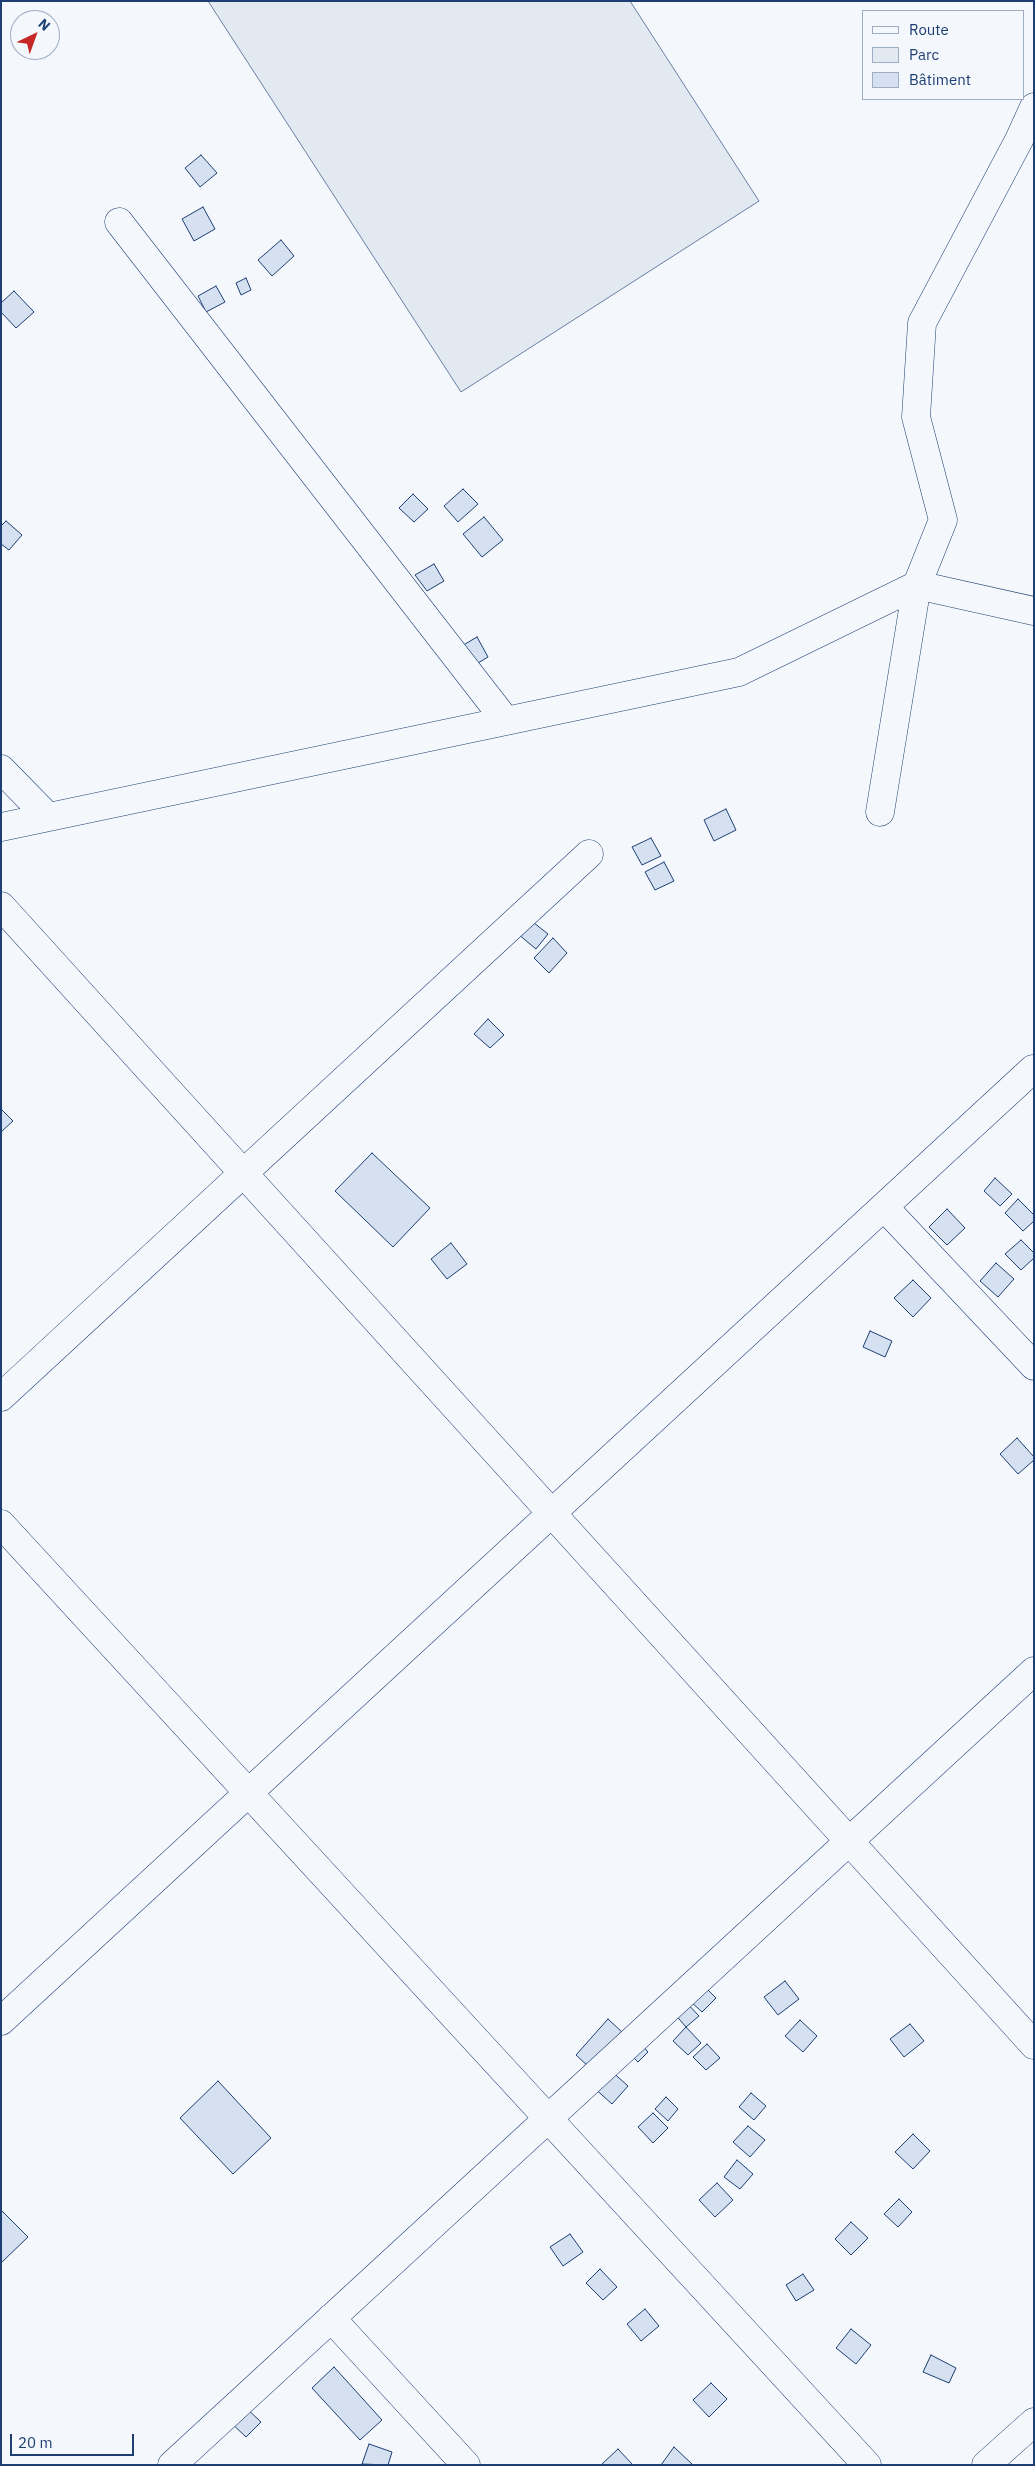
<!DOCTYPE html>
<meta charset="utf-8">
<style>
body{margin:0}
#map{position:relative;width:1035px;height:2466px;overflow:hidden;background:#f4f7fb;font-family:"IBM Plex Sans",sans-serif}
canvas{display:block}
.frame{position:absolute;inset:0;border:2px solid #1d3f73;pointer-events:none}
.legend{position:absolute;left:862px;top:10px;width:162px;height:90px;box-sizing:border-box;background:#f4f7fb;border:1px solid #9eadc5;margin:0;padding:6px 9px;list-style:none;font-size:15px;color:#1d3f73}
.legend li{display:flex;align-items:center;gap:10px;height:25px}
.legend b{width:25px;border:1px solid #9eadc5}
.north{position:absolute;left:10px;top:10px;width:50px;height:50px;box-sizing:border-box;background:#f4f7fb;border:1px solid #9eadc5;border-radius:50%;rotate:42deg;font-size:14px;font-weight:700;line-height:20px;text-align:center;color:#1d3f73}
.north::after{content:'';display:block;margin:auto;width:18px;height:22px;background:#c62828;clip-path:polygon(50% 0,100% 100%,50% 72%,0 100%)}
.scale{position:absolute;left:10px;top:2434px;width:124px;height:22px;box-sizing:border-box;border:2px solid #1d3f73;border-top:0;padding-left:6px;font-size:15px;line-height:18px;white-space:nowrap;color:#1d3f73;-webkit-text-stroke:4px #f4f7fb;paint-order:stroke}
</style>
<div id="map">
<canvas width="1035" height="2466"></canvas>
<div class="frame"></div>
<ul class="legend">
<li><b style="height:6px;background:#f4f7fb"></b>Route</li>
<li><b style="height:14px;background:#e3e9f0"></b>Parc</li>
<li><b style="height:14px;background:#d5e0f0"></b>Bâtiment</li>
</ul>
<div class="north">N</div>
<div class="scale">20 m</div>
</div>
<script>
const c = document.querySelector('canvas').getContext('2d');
c.lineJoin = 'round';
function fillPath(path, color) { c.fillStyle = color; c.fill(path, 'evenodd'); }
const shape = rows => new Path2D(rows.map(r => 'M' + r).join(''));
function strokePath(path, color, width, dash) { c.strokeStyle = color; c.lineWidth = width; c.lineCap = dash ? 'butt' : 'round'; c.setLineDash(dash || []); c.stroke(path); }
const green = shape([
 [208,1,630,1,759,201,461,392,208,1]
]);
fillPath(green, '#e3e9f0');
strokePath(green, '#687fa3', 1);
const building = shape([
 [201,155,217,173,200,187,185,168,201,155],
 [203,207,215,229,194,241,182,219,203,207],
 [281,240,294,256,272,276,258,260,281,240],
 [246,278,251,290,241,295,236,283,246,278],
 [216,286,225,302,206,312,198,296,216,286],
 [14,291,34,312,16,328,1,312,1,303,14,291],
 [463,489,478,504,458,522,444,506,463,489],
 [413,494,428,509,414,522,399,508,413,494],
 [484,517,503,540,482,557,463,534,484,517],
 [6,521,22,535,9,550,1,544,1,526,6,521],
 [434,564,444,581,427,591,415,575,434,564],
 [477,637,488,657,473,666,460,647,477,637],
 [726,809,736,830,714,841,704,820,726,809],
 [651,838,661,856,642,865,632,847,651,838],
 [664,862,674,881,655,890,645,872,664,862],
 [529,919,548,934,536,949,518,934,529,919],
 [553,938,567,953,549,973,534,958,553,938],
 [488,1019,504,1035,490,1048,474,1034,488,1019],
 [1,1109,13,1121,1,1132,1,1109],
 [372,1153,430,1208,393,1247,335,1191,372,1153],
 [995,1178,1012,1194,1000,1206,984,1191,995,1178],
 [1018,1199,1034,1215,1034,1221,1023,1231,1005,1213,1018,1199],
 [947,1209,965,1228,947,1245,929,1227,947,1209],
 [1021,1240,1034,1253,1034,1258,1021,1270,1005,1254,1021,1240],
 [451,1243,467,1264,447,1279,431,1259,451,1243],
 [996,1263,1014,1279,998,1297,980,1281,996,1263],
 [913,1280,931,1298,913,1317,894,1298,913,1280],
 [870,1331,892,1341,885,1357,863,1347,870,1331],
 [1017,1438,1034,1457,1034,1460,1018,1474,1000,1454,1017,1438],
 [785,1981,799,1999,778,2015,764,1997,785,1981],
 [702,1984,716,1998,702,2012,688,1999,702,1984],
 [685,2001,699,2016,686,2027,673,2012,685,2001],
 [608,2019,622,2032,589,2067,576,2055,608,2019],
 [800,2020,817,2036,803,2052,785,2036,800,2020],
 [910,2024,924,2041,904,2057,890,2039,910,2024],
 [686,2027,701,2043,688,2055,673,2041,686,2027],
 [638,2041,648,2052,638,2062,627,2051,638,2041],
 [707,2044,720,2058,706,2070,693,2057,707,2044],
 [608,2068,628,2086,612,2104,592,2086,608,2068],
 [218,2081,271,2138,233,2174,180,2118,218,2081],
 [751,2093,766,2106,754,2120,739,2107,751,2093],
 [666,2097,678,2109,668,2121,655,2109,666,2097],
 [653,2113,668,2128,653,2143,638,2127,653,2113],
 [748,2126,765,2140,750,2157,733,2142,748,2126],
 [913,2134,930,2151,913,2169,895,2152,913,2134],
 [737,2160,753,2174,740,2189,724,2177,737,2160],
 [717,2183,733,2200,715,2217,699,2200,717,2183],
 [899,2199,912,2212,898,2227,884,2214,899,2199],
 [1,2210,28,2237,1,2263,1,2210],
 [851,2222,868,2238,851,2255,835,2239,851,2222],
 [570,2234,583,2252,563,2266,550,2247,570,2234],
 [600,2269,617,2287,603,2300,586,2283,600,2269],
 [803,2274,814,2290,796,2301,786,2285,803,2274],
 [645,2309,659,2326,641,2341,627,2324,645,2309],
 [851,2329,871,2345,856,2364,836,2348,851,2329],
 [931,2355,956,2368,949,2383,923,2372,931,2355],
 [334,2367,382,2420,360,2440,312,2388,334,2367],
 [711,2383,727,2399,709,2417,693,2400,711,2383],
 [243,2405,261,2422,246,2437,228,2420,243,2405],
 [369,2444,392,2452,388,2465,362,2464,369,2444],
 [674,2447,693,2465,661,2465,674,2447],
 [618,2449,633,2465,601,2465,618,2449]
]);
fillPath(building, '#d5e0f0');
strokePath(building, '#1d3f73', 1);
const minor = shape([
 [119,222,506,721],
 [1,769,48,817],
 [880,812,917,585,943,520,916,417,922,323,1019,140,1034,107],
 [1,827,739,672,917,585,1034,611],
 [1,906,1034,2045],
 [884,1207,1034,1366],
 [1,1397,589,854],
 [1,1524,867,2465],
 [1,2021,1033,1069],
 [331,2318,466,2465],
 [172,2465,1034,1671],
 [986,2465,1034,2422]
]);
strokePath(minor, '#1d3f73', 29);
strokePath(minor, '#f4f7fb', 28);
</script>
